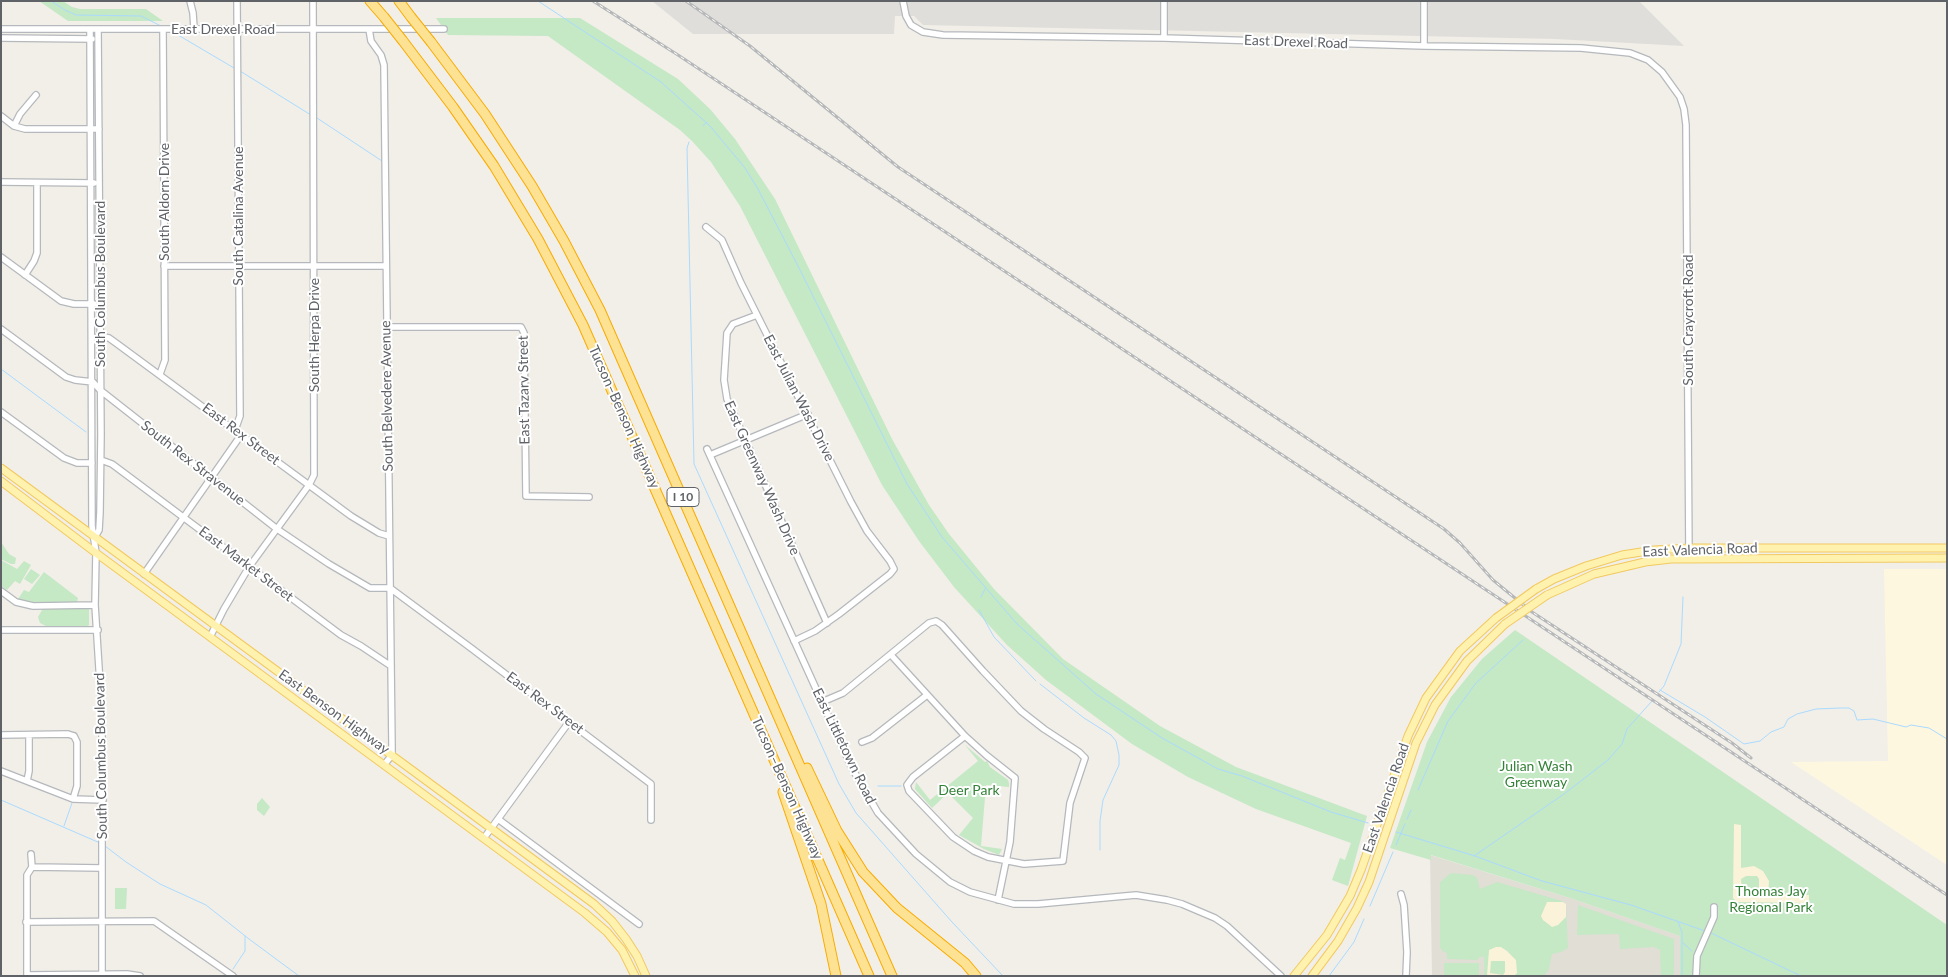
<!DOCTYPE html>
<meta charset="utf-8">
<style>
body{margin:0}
#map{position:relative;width:1948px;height:977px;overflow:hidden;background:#f1efe8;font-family:Lato,sans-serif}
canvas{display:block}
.frame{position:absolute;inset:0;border:2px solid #5f6368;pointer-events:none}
</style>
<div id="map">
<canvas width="1948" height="977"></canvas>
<div class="frame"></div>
</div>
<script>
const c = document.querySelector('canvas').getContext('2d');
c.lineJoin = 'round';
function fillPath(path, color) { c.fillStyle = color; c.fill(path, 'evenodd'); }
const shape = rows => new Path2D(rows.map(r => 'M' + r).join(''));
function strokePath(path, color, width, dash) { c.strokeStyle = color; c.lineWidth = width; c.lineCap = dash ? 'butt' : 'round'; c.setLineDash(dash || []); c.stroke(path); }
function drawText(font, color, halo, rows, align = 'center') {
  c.font = font + ' Lato,sans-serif'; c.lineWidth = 4; c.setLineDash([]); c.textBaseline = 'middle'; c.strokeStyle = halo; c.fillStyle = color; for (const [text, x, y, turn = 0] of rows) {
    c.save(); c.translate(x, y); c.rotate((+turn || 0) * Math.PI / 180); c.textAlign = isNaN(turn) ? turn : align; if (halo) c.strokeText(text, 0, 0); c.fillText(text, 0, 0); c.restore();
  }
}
fillPath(shape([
 [1884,569,1947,569,1947,865,1791,762,1888,761]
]), '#fef7e0');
fillPath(shape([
 [652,1,1639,1,1684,46,1555,39,923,25,914,16,895,16,894,34,693,34]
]), '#e0deda');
fillPath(shape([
 [1430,855,1573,899,1680,936,1680,976,1432,976]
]), '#e1ded6');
fillPath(shape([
 [39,1,63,1,72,7,80,9,146,9,163,21,68,21],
 [436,18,580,18,678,79,710,109,735,139,775,199,892,439,929,505,949,534,994,589,1063,659,1160,726,1236,767,1367,816,1348,886,1332,880,1340,858,1345,860,1351,843,1256,809,1188,777,1132,744,1046,680,1007,645,954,587,919,541,882,485,740,206,711,162,692,141,680,130,548,36,448,35],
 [1,542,9,554,16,558,15,564,11,564,1,559],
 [1,560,17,569,24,561,31,565,20,584,15,581,7,590,1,586],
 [31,569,40,575,32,584,24,579],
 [44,572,78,598,77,602,30,602,18,599,24,590,29,592],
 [45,608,89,608,89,625,88,626,46,626,40,623,38,617,42,610],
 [1515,630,1947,925,1947,976,1680,976,1680,936,1573,899,1431,855,1431,860,1390,848,1427,742,1451,697,1482,659],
 [965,745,985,762,987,761,990,767,1008,780,1009,783,1009,787,986,785,981,846,1002,849,999,855,984,849,959,835,973,818,948,793,932,808,915,789,916,782,930,800,978,761],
 [262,798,270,807,264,816,257,810,257,804],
 [1451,873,1473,875,1477,878,1480,889,1497,882,1562,901,1566,904,1568,948,1561,952,1552,954,1549,969,1544,976,1484,976,1484,957,1479,957,1478,960,1447,959,1447,953,1442,951,1440,947,1440,882],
 [115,888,127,888,126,909,115,909],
 [1578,905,1674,939,1674,976,1661,976,1660,950,1654,947,1620,949,1619,934,1577,935],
 [1444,963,1479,963,1479,976,1444,976]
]), '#c5e8c5');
fillPath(shape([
 [1734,824,1741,825,1741,868,1754,866,1763,871,1769,881,1768,894,1809,895,1809,903,1737,902,1733,898],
 [1746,876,1757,876,1759,879,1759,890,1757,893,1743,892,1742,890,1741,879],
 [1547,902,1563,902,1566,904,1566,917,1558,925,1552,927,1543,920,1541,916],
 [1496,947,1501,947,1507,951,1516,960,1517,973,1514,976,1487,976,1489,950],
 [1491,961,1505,961,1505,972,1503,975,1490,973]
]), '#fbf3d9');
strokePath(shape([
 [51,1,65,10,76,15,141,16,163,27],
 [538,1,661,82,710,126,745,168,758,189,799,268,907,484,942,537,1017,624,1096,694,1162,738,1218,769,1242,776,1331,812,1368,823],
 [173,32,234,68],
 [240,71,311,115],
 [317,118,382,161],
 [703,126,707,122],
 [689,142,687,148,694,464,839,784,856,813,952,922,1003,976],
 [1,369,86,432],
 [981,597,985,589],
 [979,610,994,637,1036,681],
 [1040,684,1084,718,1111,735,1116,741,1119,755,1119,765,1103,800,1100,821,1100,850],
 [1660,690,1705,717,1744,744,1760,741,1771,732,1784,727,1788,719,1797,714,1816,709,1840,708,1849,708,1854,711,1857,720,1873,719,1906,727,1911,725,1929,728,1947,739],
 [1659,692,1664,686,1681,644,1683,597],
 [878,786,901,786],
 [1418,790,1448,721,1476,683,1523,640],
 [1,800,100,843],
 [1407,819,1411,810],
 [64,826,72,803],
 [1396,832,1475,856,1542,881,1631,905,1705,931],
 [1396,845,1405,824],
 [105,846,126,862,160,884,206,905,249,939,299,976],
 [1474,856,1564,794,1608,760,1622,744,1627,729,1652,701],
 [1370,906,1393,852],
 [1678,922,1682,932,1682,976],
 [1709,932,1801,976],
 [1683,943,1692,951],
 [233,969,245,951,245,936],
 [1329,976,1354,942,1364,919]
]), '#aadaff', 1);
const minor = shape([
 [190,1,193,13,194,29],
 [903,1,906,16,911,25,923,32,943,35,1164,38,1424,46,1581,48,1630,53,1648,60,1662,72,1680,97,1684,109,1686,125,1689,558],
 [1424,1,1424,46],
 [1,29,444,29],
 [90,29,92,526,96,553,95,605,102,716,102,976],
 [369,29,371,41,381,55,384,65,392,746,392,755,384,765],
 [1,38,92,39],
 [1164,38,1164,1],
 [1,116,14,126,25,129,99,129],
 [14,126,20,114,36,95],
 [1,182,94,183],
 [706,227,722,240,741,283,851,502,867,531,890,561,894,569,890,574,839,614,815,631,794,641],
 [1,257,61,301,74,304,94,304],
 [164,266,385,266],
 [25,275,34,261,37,253,37,183],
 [757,315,733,324,727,333,724,380,727,399,827,623],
 [386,327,521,327,524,333,526,496,589,497],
 [1,329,66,377,75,380,93,382,100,390,277,529,329,564,370,588,390,588,471,648,651,784,651,820],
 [99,336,109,338,116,343,351,516,379,533,389,536],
 [160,374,165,360,163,29],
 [1,412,64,458,77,463,92,463],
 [235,430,240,416,237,1],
 [707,449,852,768,878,813,916,854,950,882,970,892,1014,904,1038,904,1136,895,1167,900,1182,904,1215,918,1227,926,1281,976],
 [710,455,808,414],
 [101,460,112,464,341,635,361,646,391,666],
 [95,537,99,530,100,512,101,435,98,29],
 [144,574,241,435],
 [1,591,16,602,33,606,95,605],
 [1,630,98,630],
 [210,637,224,609,249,567,309,485,314,475,313,1],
 [891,655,965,736,986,755,1015,778,1010,842,998,900],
 [822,702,843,693,929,623,936,621,942,625,983,671,1021,711,1044,729,1079,752,1085,758,1070,803,1063,861,1024,864,988,857,974,851,953,837,909,791,907,785,913,777,965,736],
 [1,735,68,734,74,736],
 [862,742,872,738,927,695],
 [1,771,73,799,103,800],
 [27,781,29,771,29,735],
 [73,799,77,786,77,742,74,736],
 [498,819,639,924],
 [484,838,569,722],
 [32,867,102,868],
 [1401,894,1404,905,1407,952,1406,976],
 [26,922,154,921,233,976],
 [27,975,127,974,140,976],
 [27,976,27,875,32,867,31,854],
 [1696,976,1697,956,1714,917,1714,907]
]);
const major = shape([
 [1,468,594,904,612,921,626,939,637,956,646,976],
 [1,481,96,553,585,913,607,932,622,950,635,976],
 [1536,589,1554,579,1586,566,1622,555,1654,550,1690,548,1947,548],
 [1547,595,1594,574,1645,562,1671,559,1947,558],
 [1294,976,1327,935,1350,896,1361,870,1408,736,1426,698,1460,651,1496,618],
 [1312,976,1338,941,1357,908,1369,882,1416,743,1435,705,1467,661,1505,624]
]);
const highway = shape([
 [370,1,384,17],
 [399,1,411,17],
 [403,41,453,107,494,166,538,239,583,325,869,976],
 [431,42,485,114,532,186,564,241,600,310,892,976],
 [807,768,837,831,863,872,897,908,965,963,976,976],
 [783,792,821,904,836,976]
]);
strokePath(minor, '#b5b8bc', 8);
strokePath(major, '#f2c960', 9);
strokePath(highway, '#f9ab00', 11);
strokePath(minor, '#fff', 5.5);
strokePath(major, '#fff2af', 7);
strokePath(highway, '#fde293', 9);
const rail = shape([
 [593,1,678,55,1947,895],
 [686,1,750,46,898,167,1444,529,1460,543,1493,580,1532,612,1732,743,1751,758]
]);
strokePath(rail, '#b6b7b8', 3);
strokePath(rail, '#fff', 1, [4]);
const majorBridge = shape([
 [1496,618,1536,589],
 [1505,624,1547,595]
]);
const highwayBridge = shape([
 [384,17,403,41],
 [411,17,431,42]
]);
strokePath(majorBridge, '#f2c960', 9, []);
strokePath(highwayBridge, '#f9ab00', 11, []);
strokePath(majorBridge, '#fff2af', 7);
strokePath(highwayBridge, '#fde293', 9);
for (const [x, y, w] of [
 [683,497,32]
]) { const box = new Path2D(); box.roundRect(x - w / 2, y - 9.5, w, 19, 4); c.fillStyle = '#fff'; c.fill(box); strokePath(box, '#5f6368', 1); }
drawText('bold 12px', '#5f6368', null, [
 ["I 10",683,497]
]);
drawText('14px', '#5f6368', '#fff', [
 ["East Drexel Road",223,29],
 ["East Drexel Road",1296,42,2],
 ["South Aldorn Drive",164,202,-90],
 ["South Catalina Avenue",238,216,-90],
 ["South Columbus Boulevard",100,284,-90],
 ["South Craycroft Road",1688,320,-90],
 ["South Herpa Drive",314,335,-90],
 ["East Tazarv Street",524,390,-91],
 ["South Belvedere Avenue",387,396,-91],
 ["East Julian Wash Drive",799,398,63],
 ["Tucson–Benson Highway",624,417,66],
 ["East Rex Street",241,434,37],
 ["South Rex Stravenue",193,463,38],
 ["East Greenway Wash Drive",762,478,66],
 ["East Valencia Road",1700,550,-2],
 ["East Market Street",246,564,37],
 ["East Rex Street",545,703,37],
 ["East Benson Highway",334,712,36],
 ["East Littletown Road",844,746,64],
 ["South Columbus Boulevard",101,756,-91],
 ["Tucson–Benson Highway",787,788,66],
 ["East Valencia Road",1386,798,-71]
]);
drawText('14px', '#348238', '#fff', [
 ["Julian Wash",1536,766],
 ["Greenway",1536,782],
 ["Deer Park",969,790],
 ["Thomas Jay",1771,891],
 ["Regional Park",1771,907]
]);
</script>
